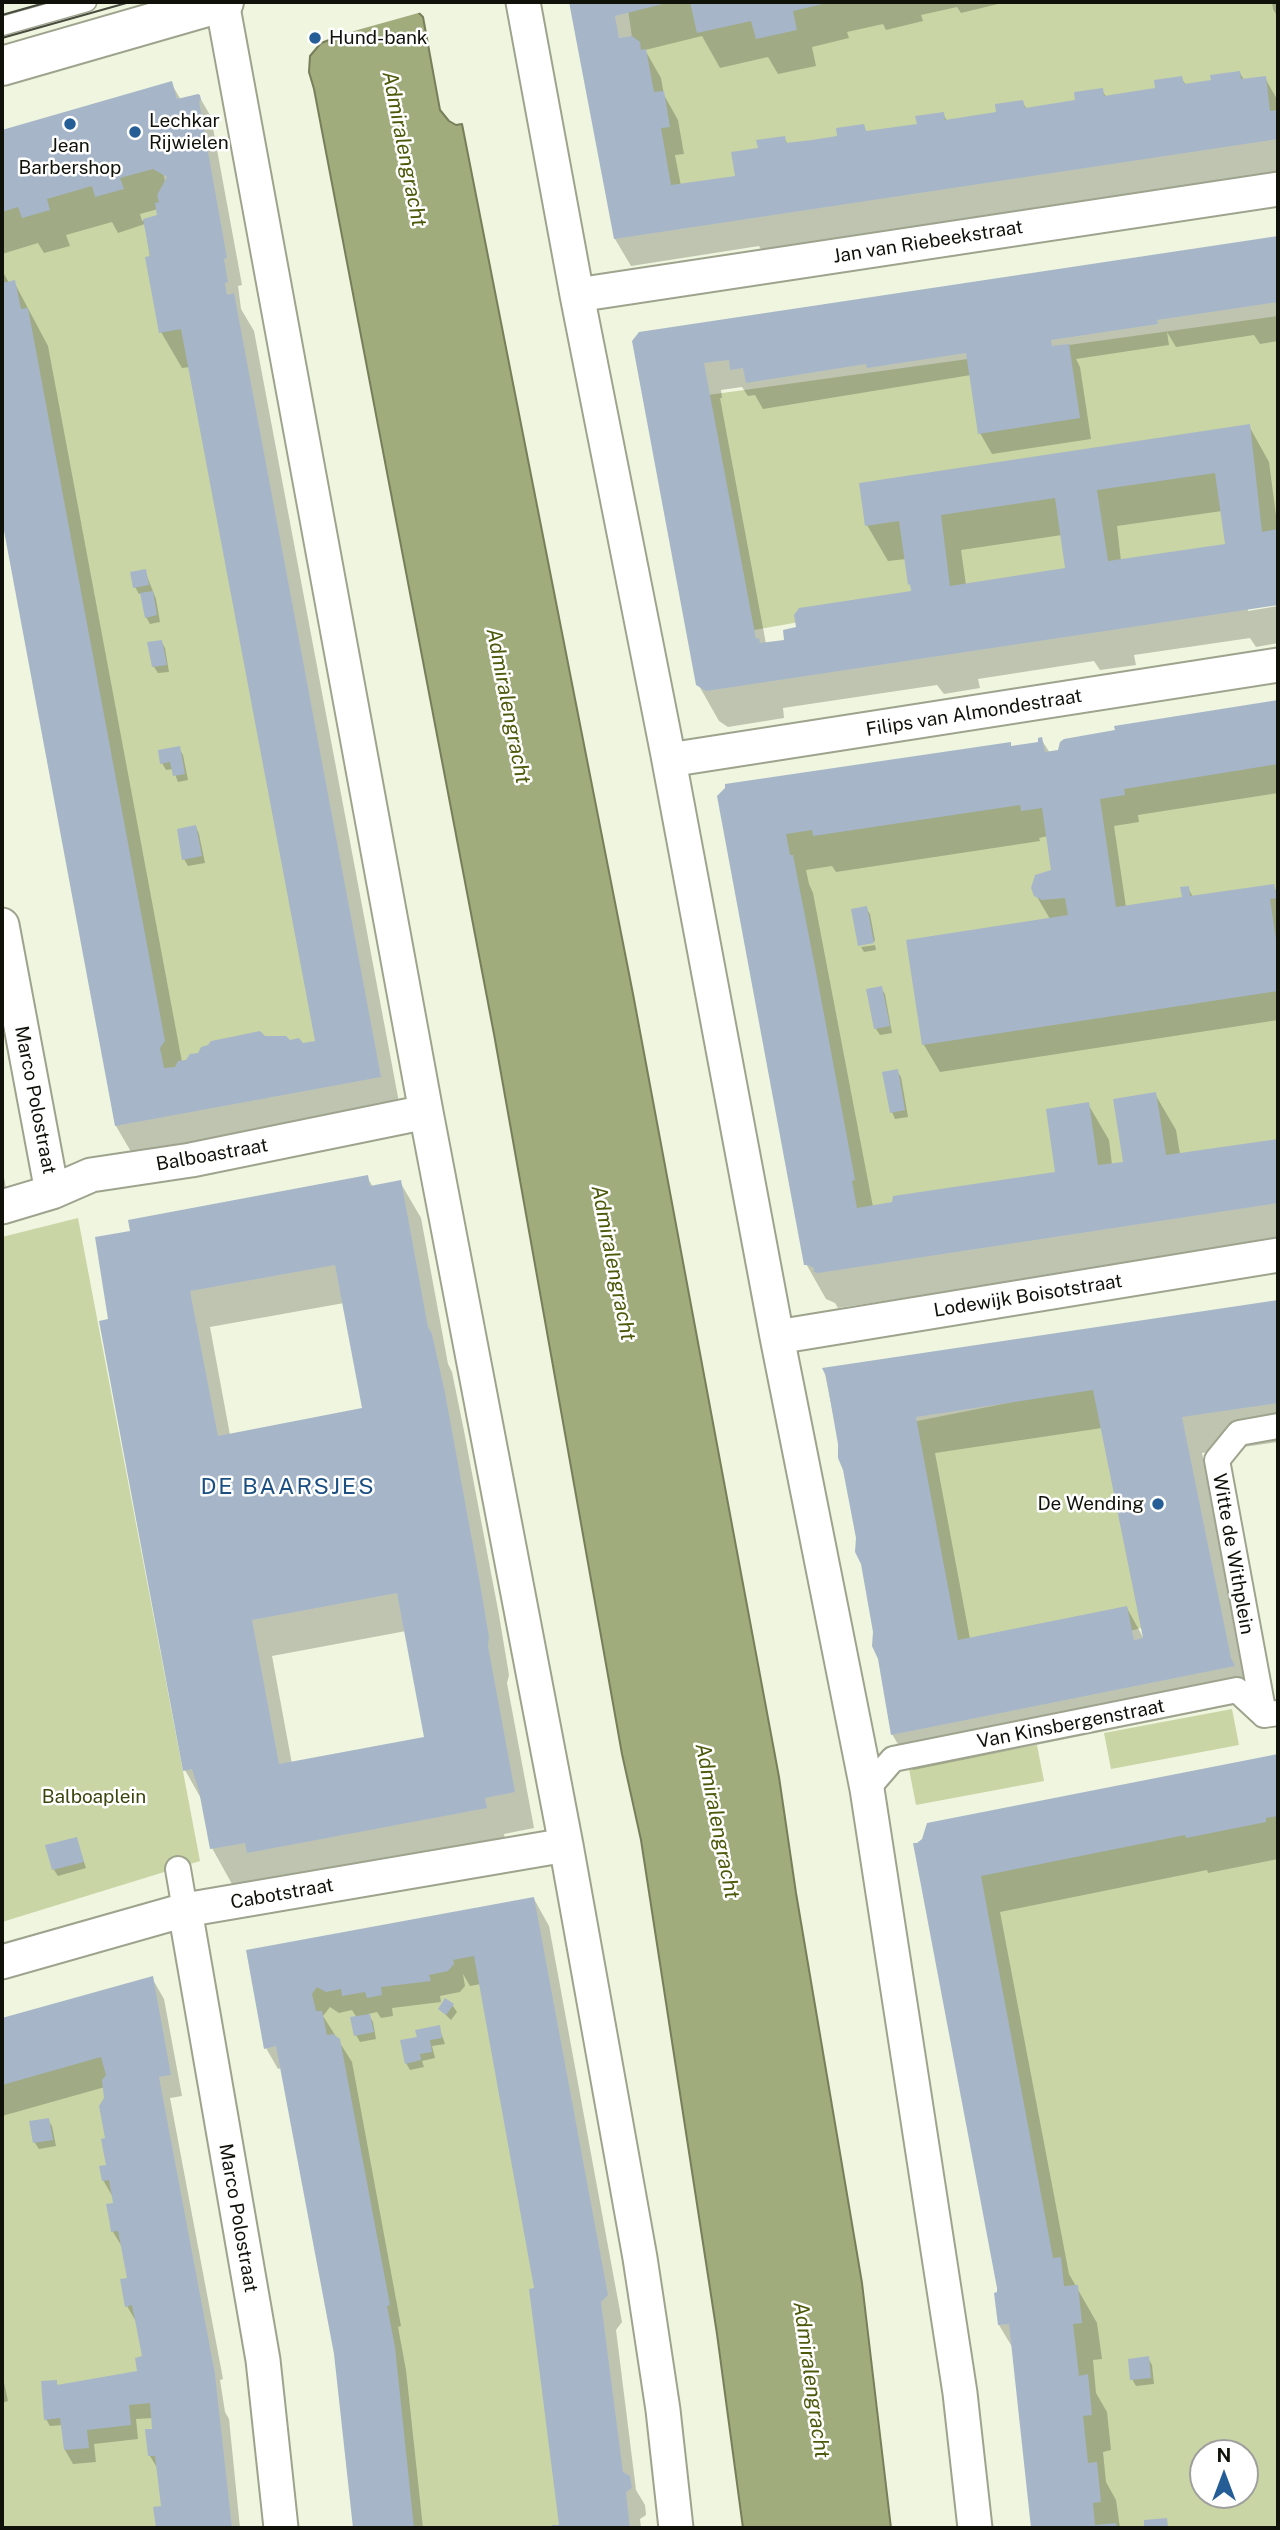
<!DOCTYPE html>
<style>
body{margin:0}
#map{position:relative;width:1280px;height:2530px;overflow:hidden;background:#eff5de;font-family:"Public Sans",sans-serif}
canvas{display:block}
.frame{position:absolute;inset:0;border:4px solid #10120a;pointer-events:none}
.north{position:absolute;left:1189px;top:2439px;width:70px;height:70px;box-sizing:border-box;background:#fff;border:2px solid #9fa09d;border-radius:50%;rotate:0deg;font-size:19px;font-weight:700;line-height:28px;text-align:center;color:#10120a}
.north::after{content:'';display:block;margin:auto;width:24px;height:32px;background:#255e96;clip-path:polygon(50% 0,100% 100%,50% 72%,0 100%)}
</style>
<div id="map">
<canvas width="1280" height="2530"></canvas>
<div class="frame"></div>
<div class="north">N</div>
</div>
<script>
const c = document.querySelector('canvas').getContext('2d');
c.lineJoin = 'round';
function fillPath(path, color) { c.fillStyle = color; c.fill(path, 'evenodd'); }
const shape = rows => new Path2D(rows.map(r => 'M' + r).join(''));
function strokePath(path, color, width, dash) { c.strokeStyle = color; c.lineWidth = width; c.lineCap = dash ? 'butt' : 'round'; c.setLineDash(dash || []); c.stroke(path); }
function drawText(font, color, halo, rows, align = 'center') {
  c.font = font + ' "Public Sans",sans-serif'; c.lineWidth = 5; c.setLineDash([]); c.textBaseline = 'middle'; c.strokeStyle = halo; c.fillStyle = color; for (const [text, x, y, turn = 0] of rows) {
    c.save(); c.translate(x, y); c.rotate((+turn || 0) * Math.PI / 180); c.textAlign = isNaN(turn) ? turn : align; if (halo) c.strokeText(text, 0, 0); c.fillText(text, 0, 0); c.restore();
  }
}
fillPath(shape([
 [627,2,1278,2,1278,115,656,208],
 [160,156,333,1050,150,1087,2,385,2,202],
 [1278,316,1278,537,726,635,708,395],
 [1278,735,1278,1169,844,1231,743,822],
 [78,1218,200,1861,2,1922,2,1237],
 [1108,1383,1163,1622,935,1684,892,1426],
 [1232,1709,1239,1745,1111,1769,1104,1733],
 [1037,1745,1044,1781,916,1805,909,1769],
 [1278,1814,1278,2528,1059,2528,972,1861],
 [1203,2453,1245,2453,1245,2495,1203,2495],
 [513,1948,592,2369,606,2528,394,2528,373,2297,306,1986],
 [112,2021,201,2528,2,2528,2,2065]
]), '#c9d5a5');
const water = shape([
 [333,2,418,12,423,17,440,110,449,121,456,125,462,124,633,994,779,1777,796,1893,862,2283,891,2528,743,2528,717,2334,641,1840,622,1754,494,1034,314,89,309,72,310,56,321,43,340,36,333,2]
]);
fillPath(water, '#a1ac7c');
strokePath(water, '#767e5a', 2);
fillPath(shape([
 [330,2,419,2,422,12,336,36]
]), '#eff5de');
fillPath(shape([
 [571,2,997,2,998,4,961,13,957,7,921,15,923,21,886,30,883,24,847,32,849,38,812,47,816,66,778,74,768,57,720,68,702,36,645,50,661,78,664,95,678,120,684,154,675,155,681,186,737,178,760,149,784,137,788,145,839,137,863,126,867,133,919,126,943,114,947,121,998,114,1022,102,1027,109,1077,102,1102,90,1106,97,1157,90,1181,78,1186,85,1213,81,1240,73,1244,80,1265,78,1278,101,1278,178,765,256,759,246,631,266,615,239],
 [1272,2,1278,2,1278,18,1273,9],
 [171,83,181,100,199,96,215,124,216,127,213,128,242,285,238,286,241,309,254,331,401,1113,137,1162,116,1126,2,512,2,270,9,283,14,282,48,346,182,1062,264,1037,303,1045,317,1042,190,367,182,368,161,332,145,224,118,233,112,222,66,235,70,246,44,253,38,243,2,254,2,131],
 [158,209,159,216,142,221,140,214],
 [1278,237,1278,341,1260,344,1254,335,1176,347,1167,332,1169,345,1076,359,1080,367,1091,439,992,454,980,433,971,375,763,409,755,395,748,396,742,387,721,390,722,398,720,398,766,644,786,641,912,593,906,559,888,561,867,525,1249,426,1269,462,1278,531,1278,603,1248,607,1248,611,1278,606,1278,643,1256,647,1250,638,1134,655,1136,665,1100,670,1094,661,978,679,980,688,944,694,937,685,783,708,784,718,728,727,719,721,698,684,634,341],
 [1222,511,1227,555,1121,561,1117,526],
 [1062,535,1068,569,966,585,961,550],
 [145,571,156,599,160,622,150,624,146,617,142,593,139,594,135,587],
 [161,641,165,648,169,672,158,673,154,667],
 [1278,703,1278,793,1138,815,1139,822,1114,826,1126,907,1184,899,1188,888,1193,897,1273,886,1278,894,1278,1020,940,1072,924,1045,908,941,1050,919,1036,895,1053,871,1048,836,1039,838,1040,841,836,872,832,866,806,870,809,884,813,893,873,1207,1057,1173,1088,1104,1109,1140,1112,1165,1125,1163,1155,1094,1176,1130,1180,1154,1278,1140,1278,1242,838,1308,835,1303,826,1299,805,1262,718,797,1010,744,1012,748,1040,744,1041,739,1050,753,1117,732,1116,728],
 [179,748,183,755,188,780,178,782,173,769,166,770,162,763],
 [196,827,199,834,205,863,188,866,184,859],
 [866,908,870,914,875,941,860,944],
 [875,945,876,950,864,952,861,947],
 [881,988,885,994,892,1033,880,1035,876,1029],
 [897,1071,901,1077,908,1117,895,1119,892,1112],
 [2,1167,6,1188,2,1189],
 [367,1177,373,1187,400,1182,421,1218,448,1364,452,1372,464,1431,499,1615,509,1675,507,1683,534,1828,504,1834,506,1844,269,1889,264,1879,232,1884,212,1848,203,1802,185,1770,110,1321],
 [344,1303,364,1410,230,1435,210,1327],
 [406,1631,426,1739,292,1764,272,1656],
 [1278,1302,1278,1442,1202,1453,1253,1701,913,1770,892,1734,858,1538,824,1369],
 [1102,1428,1144,1639,1127,1608,970,1639,935,1453],
 [1278,1756,1278,1859,1208,1873,1207,1870,1000,1912,1069,2274,1097,2323,1102,2359,1093,2360,1096,2393,1107,2412,1111,2450,1103,2452,1106,2482,1116,2500,1120,2528,1033,2528,1014,2350,999,2325,999,2294,924,1840,929,1825],
 [76,1839,86,1868,58,1876,54,1870],
 [534,1899,549,1926,622,2322,616,2330,636,2490,645,2505,646,2515,640,2519,641,2528,554,2528,561,2526,536,2290,481,1984,470,1986,463,1974,465,1986,460,1992,440,1996,441,2002,392,2008,393,2016,381,2018,377,2012,368,2014,373,2022,376,2039,360,2042,356,2035,357,2018,352,2010,339,2013,330,2007,323,2016,352,2062,401,2326,398,2327,406,2370,423,2528,355,2528,336,2354,282,2068,278,2069,266,2048,248,1952],
 [152,1978,164,1999,182,2096,170,2098,223,2379,220,2380,225,2412,229,2419,240,2528,158,2528,155,2508,163,2508,159,2471,150,2456,154,2430,153,2418,136,2419,138,2439,94,2444,96,2462,73,2464,65,2450,63,2425,50,2426,46,2419,56,2382,59,2387,140,2373,144,2358,138,2325,127,2306,129,2279,124,2250,113,2232,114,2199,103,2180,108,2166,105,2087,2,2116,2,2020],
 [453,2006,457,2012,451,2020,440,2009],
 [439,2027,445,2044,432,2046,435,2058,422,2061,424,2067,410,2070,406,2063,419,2038],
 [48,2120,52,2126,56,2146,39,2149,35,2143,31,2123],
 [1148,2358,1152,2365,1154,2384,1136,2386,1132,2379],
 [2,2373,8,2401,2,2403]
]), '#0003');
fillPath(shape([
 [569,2,671,2,615,16,619,38,632,36,640,42,641,50,646,49,654,92,664,91,670,127,661,128,671,185,735,176,731,152,758,148,756,140,785,136,786,143,812,140,837,136,836,128,864,124,866,131,917,124,915,116,944,112,945,120,996,112,995,104,1023,100,1025,108,1075,100,1074,92,1103,88,1104,96,1155,88,1154,80,1182,76,1184,84,1211,80,1210,75,1240,71,1241,79,1266,76,1270,111,1278,110,1278,139,614,239],
 [690,2,827,2,827,3,793,11,797,30,756,39,751,21,697,33],
 [172,81,177,99,198,94,200,95,201,100,199,101,227,258,224,259,228,282,225,283,227,295,234,293,381,1077,115,1126,2,520,2,283,15,280,21,309,28,308,165,1041,160,1048,164,1068,175,1067,178,1061,186,1060,190,1054,198,1053,201,1047,208,1045,211,1041,236,1036,260,1031,265,1036,286,1036,290,1040,299,1038,303,1043,315,1041,181,329,159,333,145,257,150,256,143,219,157,215,155,203,159,202,157,195,167,177,153,169,120,178,124,189,95,197,92,186,47,199,50,210,22,218,18,207,2,212,2,130],
 [1278,236,1278,302,1157,320,1158,324,1051,340,1052,346,1069,344,1080,418,978,434,966,353,867,368,866,364,746,383,743,368,730,370,729,360,704,363,756,639,759,638,760,643,784,640,783,630,796,627,794,615,799,608,911,591,910,584,908,585,899,521,865,526,859,483,1250,424,1262,532,1278,529,1278,605,706,691,696,685,632,341,639,332],
 [1215,473,1225,544,1108,561,1097,490],
 [1055,498,1065,568,950,586,941,515],
 [146,569,149,585,133,588,130,572],
 [153,591,157,615,145,618,140,593],
 [162,640,167,665,152,667,147,642],
 [1278,700,1278,764,1124,789,1125,795,1100,799,1116,907,1182,897,1180,887,1189,886,1190,896,1274,884,1277,898,1270,899,1278,952,1278,991,922,1045,906,940,1068,915,1065,898,1042,900,1034,896,1031,888,1035,875,1051,870,1042,808,1021,811,1020,805,813,836,812,830,786,834,790,855,793,855,817,977,855,1180,852,1181,857,1208,892,1202,893,1196,1055,1172,1046,1109,1089,1102,1098,1165,1123,1162,1113,1099,1156,1092,1166,1155,1278,1139,1278,1203,818,1273,814,1272,814,1268,808,1265,804,1265,717,796,725,788,725,784,1011,742,1011,746,1038,742,1038,738,1042,737,1045,752,1058,750,1060,742,1064,739,1115,730,1114,726],
 [180,746,185,774,173,776,170,762,160,764,158,750],
 [196,825,202,856,182,860,177,829],
 [867,906,874,943,858,946,851,909],
 [882,986,890,1026,874,1029,866,989],
 [898,1069,905,1110,890,1113,882,1072],
 [368,1175,370,1186,401,1180,428,1327,432,1334,445,1393,479,1578,489,1637,488,1646,515,1792,485,1798,487,1808,247,1853,245,1843,210,1849,199,1791,192,1769,183,1771,99,1321,108,1319,95,1237,130,1231,128,1220],
 [335,1265,362,1408,218,1436,190,1291],
 [397,1593,424,1737,279,1764,252,1620],
 [1278,1300,1278,1403,1182,1417,1231,1658,1235,1666,891,1735,878,1659,872,1646,873,1632,861,1564,855,1552,856,1538,843,1470,838,1458,838,1444,826,1376,822,1368],
 [1093,1390,1143,1638,1134,1640,1127,1606,958,1640,916,1417],
 [1278,1754,1278,1816,1266,1818,1266,1822,1186,1838,1185,1835,981,1876,1053,2258,1061,2257,1064,2286,1078,2285,1082,2323,1073,2324,1079,2376,1088,2374,1092,2415,1083,2416,1088,2463,1097,2462,1101,2502,1093,2503,1095,2525,1116,2523,1117,2528,1031,2528,1009,2324,998,2325,994,2293,997,2292,997,2288,913,1843,917,1843,922,1839,927,1823],
 [77,1837,84,1862,52,1870,45,1845],
 [534,1897,608,2295,601,2302,623,2472,630,2476,632,2488,626,2492,630,2528,553,2528,552,2525,559,2525,529,2289,534,2288,474,1956,453,1960,454,1964,448,1971,429,1975,431,1981,381,1987,382,1995,367,1998,365,1992,342,1996,341,1989,326,1992,317,1987,312,1994,316,2011,322,2011,327,2035,333,2034,340,2039,390,2305,387,2306,395,2347,414,2528,353,2528,334,2354,327,2317,276,2046,264,2049,246,1950],
 [153,1976,171,2075,159,2077,215,2374,232,2528,156,2528,153,2507,161,2506,155,2456,148,2456,145,2429,152,2429,150,2403,129,2405,131,2425,87,2430,89,2448,64,2450,60,2418,44,2420,41,2381,57,2380,57,2385,137,2371,135,2358,142,2356,132,2305,125,2307,120,2279,127,2278,118,2231,111,2232,109,2219,106,2204,113,2203,109,2180,102,2181,99,2166,106,2165,101,2139,105,2138,99,2106,104,2098,102,2080,106,2075,101,2057,2,2085,2,2018],
 [445,1998,454,2004,446,2015,438,2009],
 [370,2014,374,2032,354,2036,350,2017],
 [440,2025,442,2038,430,2040,432,2052,420,2054,421,2060,405,2064,400,2040,417,2037,415,2030],
 [49,2118,53,2140,33,2143,29,2121],
 [1149,2356,1151,2378,1130,2380,1128,2359],
 [1167,2518,1168,2528,1144,2528,1144,2520]
]), '#a6b6c8');
const service = shape([
 [2,26,87,2]
]);
const pedestrian = shape([
 [1264,1715,1217,1460,1239,1433,1278,1426],
 [867,1789,893,1759,1237,1690,1264,1715,1278,1713],
 [178,1869,185,1910]
]);
const minor = shape([
 [222,2,426,1112,566,1845,640,2258,663,2410,676,2528],
 [523,2,577,295,667,750,777,1337,867,1789,960,2393,975,2528],
 [577,295,1278,189],
 [669,760,1278,665],
 [2,925,52,1192],
 [2,1207,52,1192,91,1175,191,1160,426,1112],
 [777,1337,1278,1255],
 [185,1910,263,2360,281,2528],
 [2,1962,185,1910,566,1845]
]);
const tertiary = shape([
 [2,66,224,2]
]);
strokePath(service, '#9ea38e', 21);
strokePath(pedestrian, '#9ea38e', 28);
strokePath(minor, '#9ea38e', 37);
strokePath(tertiary, '#9ea38e', 42);
strokePath(service, '#fff', 18);
strokePath(pedestrian, '#fff', 24);
strokePath(minor, '#fff', 33);
strokePath(tertiary, '#fff', 38);
strokePath(shape([
 [2,15,48,2],
 [2,38,130,2]
]), '#484b3f', 2);
for (const [x, y, r, color] of [
 [315,38,7,"#255e96"],
 [70,124,7,"#255e96"],
 [135,132,7,"#255e96"],
 [1158,1504,7,"#255e96"]
]) { const dot = new Path2D(); dot.arc(x, y, r, 0, 2 * Math.PI); c.fillStyle = color; c.fill(dot); strokePath(dot, '#fff', 2.5); }
drawText('19px', '#10120a', '#fff', [
 ["Hund-bank",329,38],
 ["Lechkar",149,121],
 ["Rijwielen",149,143],
 ["Jean",70,146,"center"],
 ["Barbershop",70,168,"center"],
 ["De Wending",1144,1504,"right"]
], 'left');
drawText('19px', '#10120a', '#fff', [
 ["Jan van Riebeekstraat",928,242,-9],
 ["Filips van Almondestraat",974,713,-9],
 ["Marco Polostraat",35,1100,79],
 ["Balboastraat",212,1155,-10],
 ["Lodewijk Boisotstraat",1028,1296,-9],
 ["Witte de Withplein",1233,1554,80],
 ["Van Kinsbergenstraat",1071,1724,-11],
 ["Cabotstraat",282,1894,-10],
 ["Marco Polostraat",238,2218,80]
]);
drawText('19px', '#3c450d', '#fff', [
 ["Balboaplein",94,1797]
]);
drawText('italic 21px', '#4d590b', '#fff', [
 ["Admiralengracht",404,149,79],
 ["Admiralengracht",508,706,79],
 ["Admiralengracht",613,1263,79],
 ["Admiralengracht",717,1821,79],
 ["Admiralengracht",811,2380,82]
]);
c.letterSpacing = '2px';
drawText('23px', '#1b4f81', '#fff', [
 ["DE BAARSJES",288,1487]
]);
c.letterSpacing = '0px';
</script>
